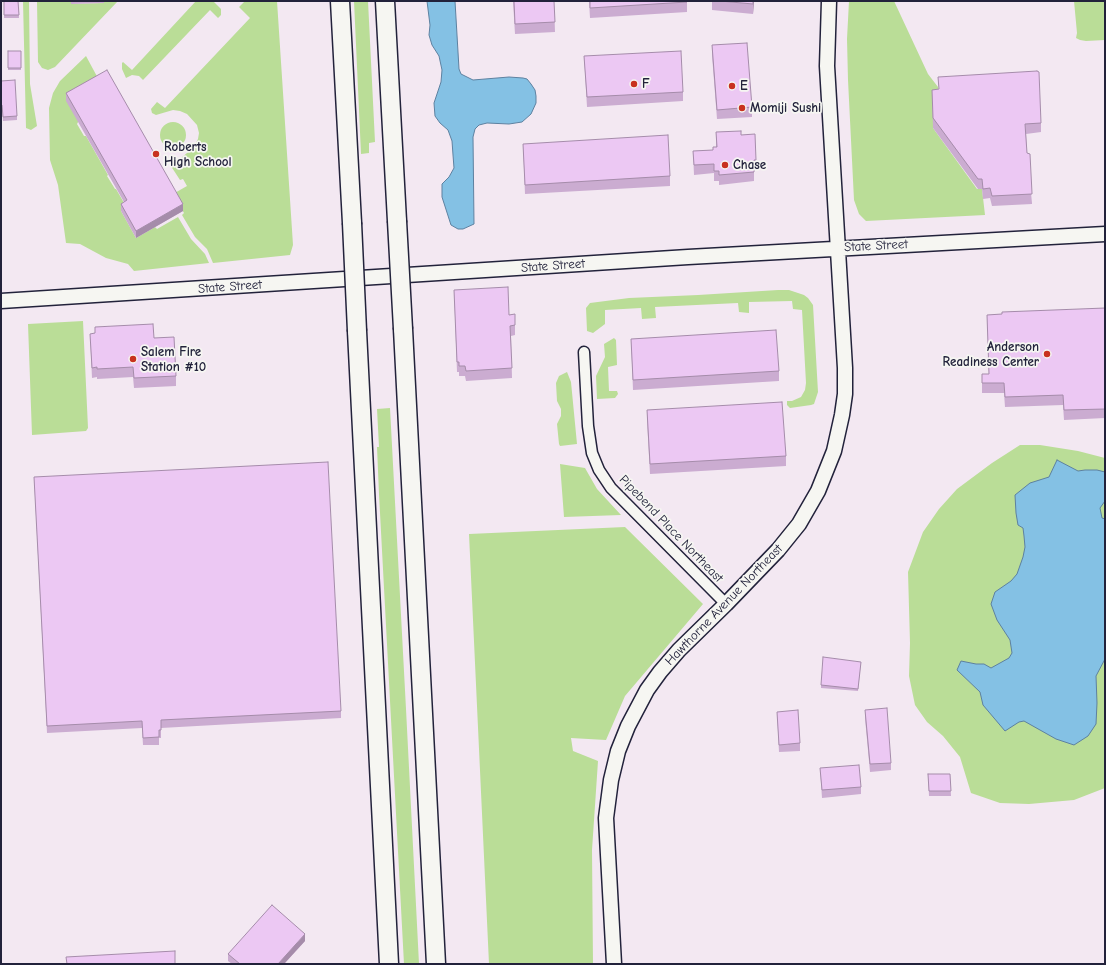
<!DOCTYPE html>
<style>
body{margin:0}
#map{position:relative;width:1106px;height:965px;overflow:hidden;background:#f3e8f2;font-family:"Comic Neue",sans-serif}
canvas{display:block}
.frame{position:absolute;inset:0;border:2px solid #22223b;pointer-events:none}
</style>
<div id="map">
<canvas width="1106" height="965"></canvas>
<div class="frame"></div>
</div>
<script>
const c = document.querySelector('canvas').getContext('2d');
c.lineJoin = 'round';
function fillPath(path, color) { c.fillStyle = color; c.fill(path, 'evenodd'); }
const shape = rows => new Path2D(rows.map(r => 'M' + r).join(''));
function strokePath(path, color, width, dash) { c.strokeStyle = color; c.lineWidth = width; c.lineCap = dash ? 'butt' : 'round'; c.setLineDash(dash || []); c.stroke(path); }
function drawText(font, color, halo, rows, align = 'center') {
  c.font = font + ' "Comic Neue",sans-serif'; c.lineWidth = 3.5; c.setLineDash([]); c.textBaseline = 'middle'; c.strokeStyle = halo; c.fillStyle = color; for (const [text, x, y, turn = 0] of rows) {
    c.save(); c.translate(x, y); c.rotate((+turn || 0) * Math.PI / 180); c.textAlign = isNaN(turn) ? turn : align; if (halo) c.strokeText(text, 0, 0); c.fillText(text, 0, 0); c.restore();
  }
}
fillPath(shape([
 [23,1,29,1,30,84,37,126,31,130,26,128],
 [37,1,71,1,71,4,103,3,104,1,118,1,55,67,48,70,42,68,38,62],
 [196,1,213,1,221,9,221,15,218,18,210,10,143,80,139,76,132,75,126,78,122,69,122,63,123,62,132,70],
 [245,1,277,1,293,245,290,255,213,263,207,249,195,237,182,215,184,213,173,194,187,186,183,179,180,180,167,160,181,158,193,148,198,139,199,133,197,125,187,114,180,111,173,110,156,115,152,113,151,109,157,102,165,108,250,18,239,7],
 [354,1,368,1,375,142,369,143,369,153,361,154],
 [849,1,894,1,928,74,938,87,939,99,933,128,977,189,982,189,985,215,866,221,859,214,854,200,848,80,847,39],
 [1074,1,1105,1,1105,40,1086,41,1080,40,1076,38,1077,33],
 [86,56,100,82,77,124,84,136,86,136,108,175,107,176,115,189,116,189,127,208,121,211,136,238,155,227,157,229,178,217,191,239,205,254,209,263,134,271,128,264,106,258,80,244,66,243,58,185,50,160,49,108,53,93,60,81],
 '160 135a13 13 0 1 1 26 0a13 13 0 1 1-26 0Z',
 [778,290,789,290,804,295,808,298,813,305,818,392,814,404,811,405,790,408,787,405,787,401,792,401,801,397,805,390,806,383,802,310,793,309,792,301,749,302,749,313,739,312,738,303,655,307,656,318,642,319,641,308,605,310,605,324,593,333,587,331,586,308,590,303,629,298,698,295],
 [83,321,88,428,86,431,32,435,28,324],
 [614,338,616,340,617,365,608,367,609,391,617,391,618,394,615,398,597,399,596,376,605,357,604,344],
 [567,372,571,382,577,444,560,446,559,444,557,424,561,416,561,409,557,401,556,383,559,376],
 [390,408,406,709,419,964,404,964,379,494,377,447,379,447,377,409],
 [1020,445,1040,445,1078,451,1105,458,1105,788,1074,800,1029,804,1000,803,971,793,960,757,943,736,927,722,915,705,909,676,910,643,908,572,923,532,939,509,957,489,992,463],
 [560,464,585,468,597,489,621,515,564,517],
 [625,527,703,604,625,696,606,740,571,738,573,751,598,761,592,850,593,964,489,964,469,534]
]), '#badd97');
const water = shape([
 [427,1,455,1,459,69,461,74,473,80,509,77,523,78,527,79,531,84,535,90,536,96,536,103,531,114,522,122,509,124,487,123,479,125,475,129,473,137,474,224,463,229,458,229,451,225,442,197,442,184,449,177,454,168,453,155,452,141,448,130,440,123,435,116,434,103,441,82,442,70,439,56,432,45,429,35,430,25,427,1],
 [1057,460,1078,471,1085,470,1097,470,1105,472,1105,501,1100,508,1102,518,1105,519,1105,659,1096,676,1097,703,1096,724,1088,736,1074,745,1056,739,1024,721,1019,722,1005,731,983,705,980,692,957,670,961,661,976,664,984,664,991,668,1009,658,1012,653,1010,640,997,620,991,604,995,592,1011,581,1017,574,1023,557,1025,547,1024,536,1023,528,1018,525,1016,513,1015,495,1030,483,1049,477,1057,460]
]);
fillPath(water, '#84c1e4');
strokePath(water, '#5d81a0', 1);
const street = shape([
 [584,352,588,426,592,453,599,470,611,488,726,604]
]);
const secondary = shape([
 [1,301,688,257,1105,234],
 [614,964,606,818,611,780,618,751,628,726,647,690,660,672,679,650,726,604,778,550,799,524,818,491,834,451,842,415,845,394,845,368,827,66,829,1]
]);
const highway = shape([
 [340,1,352,223],
 [385,1,397,221],
 [403,329,436,964],
 [357,331,389,964]
]);
strokePath(street, '#22223b', 13);
strokePath(secondary, '#22223b', 17);
strokePath(highway, '#22223b', 21);
strokePath(street, '#f6f6f2', 10);
strokePath(secondary, '#f6f6f2', 14);
strokePath(highway, '#f6f6f2', 18);
const highwayBridge = shape([
 [397,221,403,329],
 [352,223,357,331]
]);
strokePath(highwayBridge, '#22223b', 21, []);
strokePath(highwayBridge, '#f6f6f2', 18);
fillPath(shape([
 [4,1,18,1,19,18,4,18],
 [71,1,104,1,104,3,71,4],
 [513,1,554,1,555,32,515,34],
 [589,1,687,1,687,12,590,18],
 [712,1,754,1,753,14,712,10],
 [712,45,752,107,752,117,717,119,712,55],
 [8,51,21,51,21,70,8,70],
 [584,56,683,92,683,101,587,107],
 [938,77,1041,123,1041,132,1026,134,1027,153,1032,203,1032,204,992,206,990,198,983,199,982,189,978,189,933,128,932,90,939,89],
 [1,81,17,116,17,120,3,121,2,109,1,109],
 [66,93,183,211,136,238,121,211,121,204,124,202,66,101],
 [716,132,741,135,756,160,756,170,754,170,754,181,719,185,719,181,714,181,714,173,694,175,693,151,713,150,716,147],
 [523,144,670,176,670,186,525,194],
 [454,290,509,315,515,325,515,335,511,336,512,378,466,381,465,376,459,376,459,372,457,372],
 [1105,308,1105,418,1064,420,1063,405,1005,407,1004,393,982,393,982,374,989,374,987,315],
 [95,327,154,338,176,376,176,386,134,388,133,377,97,379,97,377,92,378,90,334,95,333],
 [631,339,779,371,779,381,633,390],
 [647,410,786,456,786,466,650,474,647,420],
 [34,477,341,711,341,718,161,728,161,738,159,738,159,745,143,745,142,728,47,733],
 [861,662,858,691,821,688,821,685],
 [865,710,891,763,891,770,870,772,865,718],
 [777,712,800,743,800,751,779,752],
 [820,768,861,787,861,794,822,798],
 [928,774,950,774,951,796,929,796],
 [305,941,284,964,232,964,228,961,228,954]
]), '#cbacd1');
fillPath(shape([
 [753,1,754,1,753,14],
 [183,204,183,211,136,238,136,231],
 [305,934,305,941,284,964,278,964]
]), '#a58caa');
const building = shape([
 [4,1,18,1,19,15,4,15,4,1],
 [514,1,554,1,555,22,515,24,514,1],
 [590,1,687,1,687,2,590,8,590,1],
 [720,1,753,1,753,4,720,1],
 [747,43,752,107,717,110,712,45,747,43],
 [8,51,21,51,21,68,8,68,8,51],
 [681,51,683,92,587,97,584,56,681,51],
 [107,70,183,204,136,231,121,204,127,200,66,93,107,70],
 [1037,71,1039,72,1041,123,1025,124,1027,153,1030,154,1032,193,1032,194,992,196,990,188,983,189,982,179,978,179,933,118,932,90,939,89,938,77,1037,71],
 [15,80,17,116,3,117,2,105,1,105,1,81,15,80],
 [741,131,741,135,755,134,756,160,754,160,754,172,719,175,719,171,714,171,714,164,694,165,693,151,713,150,713,147,717,147,716,132,741,131],
 [668,135,670,176,525,185,523,144,668,135],
 [508,287,509,315,515,314,515,325,510,326,512,368,466,371,465,366,459,366,459,362,457,362,454,290,508,287],
 [1105,308,1105,409,1064,410,1063,395,1005,397,1004,383,982,383,982,374,989,374,987,315,1002,314,1002,312,1105,308],
 [153,324,154,338,174,337,176,376,134,378,133,367,97,369,97,367,92,368,90,334,95,333,95,327,153,324],
 [776,330,779,371,633,380,631,339,776,330],
 [782,402,786,456,650,464,647,410,782,402],
 [328,462,341,711,161,720,161,730,159,730,159,737,143,738,142,721,47,726,34,477,328,462],
 [823,657,861,662,858,689,821,685,823,657],
 [887,708,891,763,870,764,865,710,887,708],
 [798,710,800,743,779,745,777,712,798,710],
 [859,765,861,787,822,790,820,768,859,765],
 [928,774,950,774,951,791,929,791,928,774],
 [272,905,305,934,278,964,240,964,228,954,272,905],
 [175,951,175,964,67,964,66,957,175,951]
]);
fillPath(building, '#ecc8f3');
strokePath(building, '#a58caa', 1);
for (const [x, y, r, color] of [
 [634,84,4,"#c8321e"],
 [732,86,4,"#c8321e"],
 [742,108,4,"#c8321e"],
 [156,154,4,"#c8321e"],
 [725,165,4,"#c8321e"],
 [1047,354,4,"#c8321e"],
 [133,359,4,"#c8321e"]
]) { const dot = new Path2D(); dot.arc(x, y, r, 0, 2 * Math.PI); c.fillStyle = color; c.fill(dot); strokePath(dot, '#f6f6f2', 1.5); }
drawText('bold 13px', '#22223b', '#f6f6f2', [
 ["F",642,84],
 ["E",740,86],
 ["Momiji Sushi",750,108],
 ["Roberts",164,147],
 ["High School",164,162],
 ["Chase",733,165],
 ["Anderson",1039,347,"right"],
 ["Readiness Center",1039,362,"right"],
 ["Salem Fire",141,352],
 ["Station #10",141,367]
], 'left');
drawText('13px', '#22223b', '#f6f6f2', [
 ["State Street",876,246,-3],
 ["State Street",553,266,-4],
 ["State Street",230,287,-4],
 ["Pipebend Place Northeast",671,529,46],
 ["Hawthorne Avenue Northeast",724,605,-46]
]);
</script>
